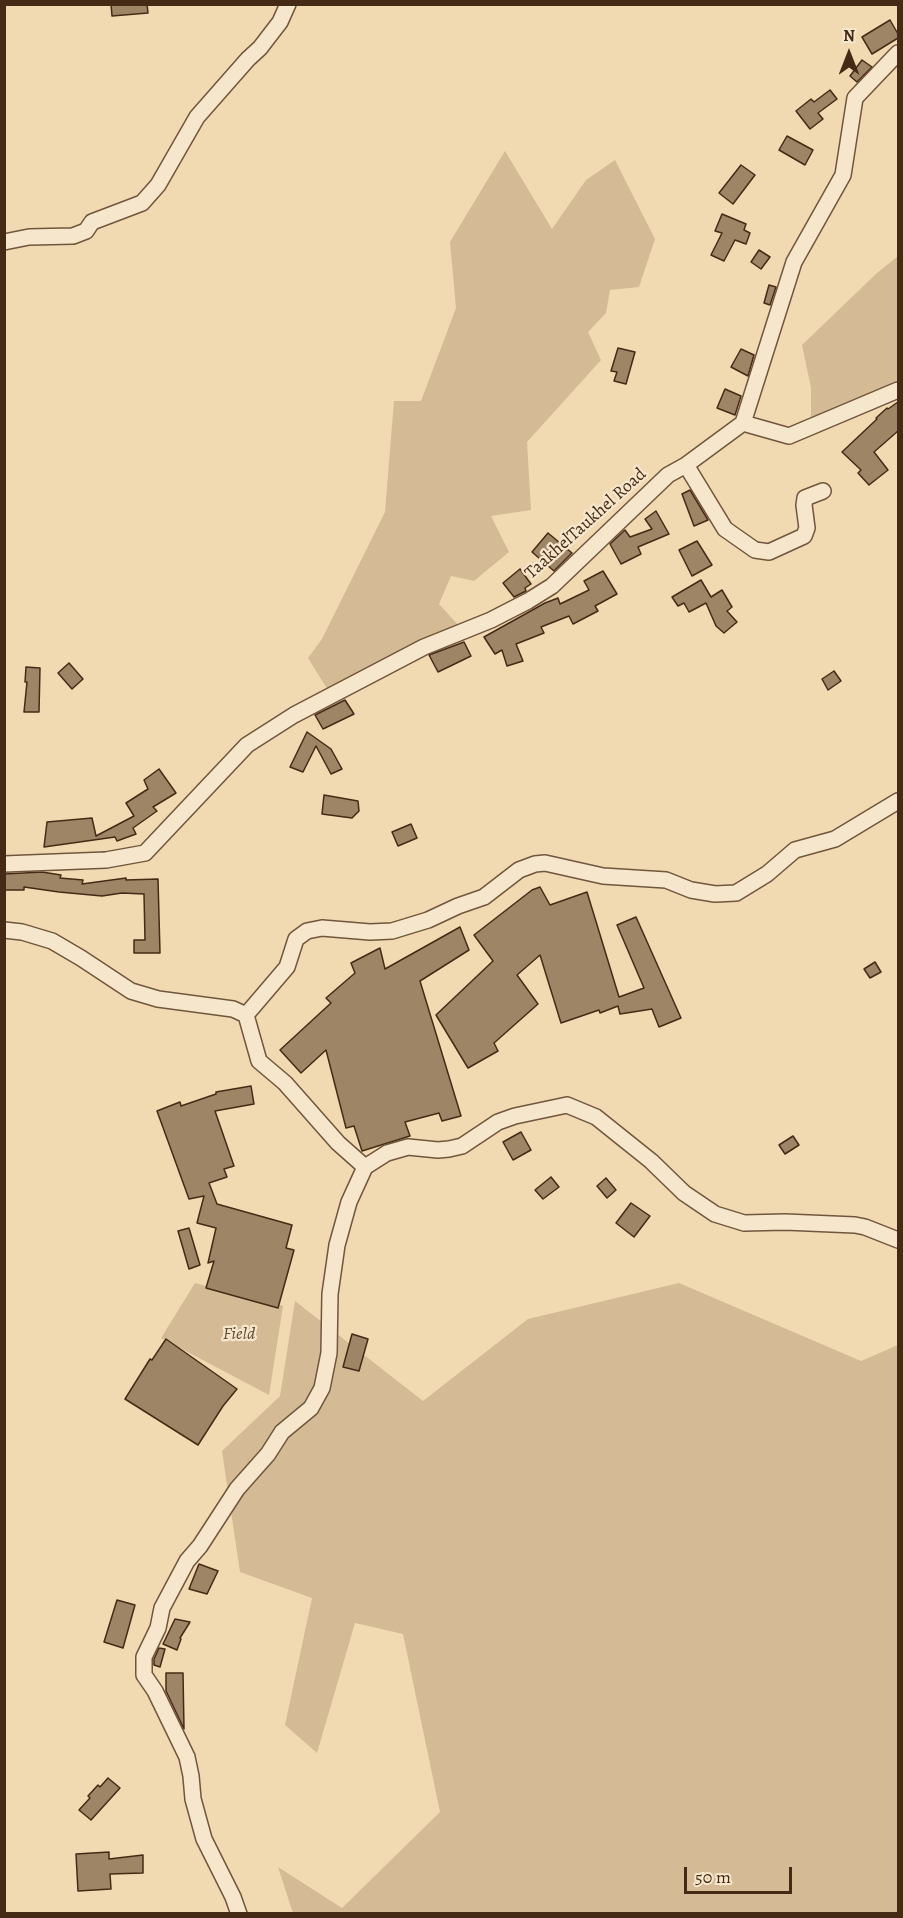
<!DOCTYPE html>
<style>
body{margin:0}
#map{position:relative;width:903px;height:1918px;overflow:hidden;background:#f1d9b1;font-family:Alegreya,serif}
canvas{display:block}
.frame{position:absolute;inset:0;border:6px solid #452b15;pointer-events:none}
.north{position:absolute;left:819px;top:24px;width:60px;height:60px;-webkit-text-stroke:4px #f6e6cc;paint-order:stroke;rotate:0deg;font-size:16px;font-weight:700;line-height:24px;text-align:center;color:#452b15}
.north::after{content:'';display:block;margin:auto;width:21px;height:27px;background:#452b15;clip-path:polygon(50% 0,100% 100%,50% 72%,0 100%)}
.scale{position:absolute;left:684px;top:1867px;width:108px;height:27px;box-sizing:border-box;border:3px solid #452b15;border-top:0;padding-left:8px;font-size:18px;line-height:21px;white-space:nowrap;color:#452b15;-webkit-text-stroke:4px #f6e6cc;paint-order:stroke}
</style>
<div id="map">
<canvas width="903" height="1918"></canvas>
<div class="frame"></div>
<div class="north">N</div>
<div class="scale">50 m</div>
</div>
<script>
const c = document.querySelector('canvas').getContext('2d');
c.lineJoin = 'round';
function fillPath(path, color) { c.fillStyle = color; c.fill(path, 'evenodd'); }
const shape = rows => new Path2D(rows.map(r => 'M' + r).join(''));
function strokePath(path, color, width, dash) { c.strokeStyle = color; c.lineWidth = width; c.lineCap = dash ? 'butt' : 'round'; c.setLineDash(dash || []); c.stroke(path); }
function drawText(font, color, halo, rows, align = 'center') {
  c.font = font + ' Alegreya,serif'; c.lineWidth = 4.5; c.setLineDash([]); c.textBaseline = 'middle'; c.strokeStyle = halo; c.fillStyle = color; for (const [text, x, y, turn = 0] of rows) {
    c.save(); c.translate(x, y); c.rotate((+turn || 0) * Math.PI / 180); c.textAlign = isNaN(turn) ? turn : align; if (halo) c.strokeText(text, 0, 0); c.fillText(text, 0, 0); c.restore();
  }
}
fillPath(shape([
 [505,151,552,229,586,180,615,160,655,239,639,287,610,290,606,313,588,332,601,360,527,442,531,510,491,516,509,552,474,581,451,576,439,604,461,628,329,692,308,658,322,639,385,512,394,401,421,401,456,308,450,242],
 [898,256,898,380,811,423,811,388,802,345,877,273],
 [195,1283,283,1306,269,1395,161,1338],
 [679,1283,861,1361,898,1345,898,1913,293,1913,278,1867,342,1908,440,1812,403,1634,355,1623,317,1753,285,1725,312,1598,240,1572,222,1451,280,1396,295,1301,423,1401,528,1319]
]), '#d4bb96');
const building = shape([
 [111,4,147,4,148,13,112,16,111,4],
 [890,20,898,34,898,38,872,54,862,37,890,20],
 [862,60,872,67,857,82,850,76,862,60],
 [830,90,837,99,818,113,823,119,810,129,796,111,811,99,814,102,830,90],
 [787,136,813,150,805,165,779,150,787,136],
 [741,165,755,175,733,204,719,193,741,165],
 [722,214,746,224,744,230,750,233,746,244,735,240,724,261,711,255,722,233,715,231,722,214],
 [759,250,770,257,761,269,751,262,759,250],
 [769,285,776,287,770,305,764,303,769,285],
 [618,348,635,352,626,384,614,381,617,372,611,371,618,348],
 [741,349,754,355,748,376,731,367,741,349],
 [725,389,741,396,735,415,717,408,725,389],
 [898,402,898,431,874,452,888,470,869,485,858,473,861,470,842,452,877,419,876,418,887,408,888,409,898,402],
 [690,490,708,520,694,526,682,494,690,490],
 [656,511,669,534,638,547,641,554,621,564,610,544,625,530,630,537,652,529,645,519,656,511],
 [548,533,572,553,554,571,532,552,548,533],
 [697,541,712,565,692,576,679,550,697,541],
 [520,569,531,584,525,588,526,591,514,597,503,583,520,569],
 [603,571,617,594,595,606,598,611,573,624,569,616,541,627,544,633,516,644,523,661,507,666,502,650,495,654,484,637,545,603,558,598,560,604,589,590,584,581,603,571],
 [701,580,711,597,722,590,732,607,727,611,737,622,724,633,716,626,706,603,689,612,684,603,678,606,672,597,701,580],
 [464,642,471,656,438,672,429,655,464,642],
 [69,663,83,679,72,689,58,673,69,663],
 [26,667,40,668,39,712,24,712,27,682,25,682,26,667],
 [834,671,841,681,828,690,822,679,834,671],
 [345,700,354,714,323,729,315,715,345,700],
 [307,732,331,749,342,769,331,774,316,746,303,772,290,767,307,732],
 [159,769,176,793,153,807,157,811,133,828,136,834,117,841,115,837,44,847,47,822,92,818,96,836,134,816,126,803,148,789,144,780,159,769],
 [324,795,358,801,359,811,352,818,322,814,324,795],
 [411,824,417,838,398,846,392,832,411,824],
 [42,872,61,875,60,878,83,880,82,884,126,878,126,880,158,879,160,953,134,953,134,940,145,940,144,894,122,893,102,896,59,892,24,887,24,890,4,890,4,874,42,872],
 [540,887,550,905,587,892,619,997,644,988,617,925,636,917,681,1018,659,1027,652,1009,620,1014,618,1006,600,1013,599,1010,561,1023,540,955,517,975,538,1004,494,1043,498,1051,468,1068,436,1015,493,961,474,935,532,890,540,887],
 [460,927,469,950,420,981,461,1116,442,1121,439,1113,405,1122,410,1136,362,1151,354,1126,346,1128,326,1050,301,1073,280,1050,331,1003,326,998,355,973,351,963,380,948,385,969,460,927],
 [875,962,881,972,870,978,864,969,875,962],
 [251,1086,254,1104,215,1111,234,1166,224,1169,227,1177,209,1183,217,1204,292,1225,286,1248,294,1250,278,1308,206,1288,214,1261,208,1263,216,1228,197,1223,204,1196,189,1199,157,1111,180,1102,181,1106,216,1094,216,1092,251,1086],
 [521,1132,531,1150,513,1160,503,1142,521,1132],
 [793,1136,799,1145,785,1154,779,1145,793,1136],
 [551,1177,559,1187,543,1199,535,1190,551,1177],
 [606,1178,616,1190,607,1198,597,1186,606,1178],
 [631,1203,650,1216,634,1237,616,1223,631,1203],
 [189,1228,200,1265,189,1269,178,1231,189,1228],
 [352,1334,368,1339,359,1371,343,1367,352,1334],
 [166,1339,237,1389,223,1406,198,1445,125,1399,150,1359,152,1360,166,1339],
 [199,1564,218,1571,207,1594,189,1589,199,1564],
 [117,1600,135,1605,123,1648,104,1642,117,1600],
 [175,1619,190,1622,180,1638,181,1639,177,1650,163,1644,175,1619],
 [159,1648,165,1649,160,1667,154,1665,154,1659,159,1648],
 [166,1673,183,1673,184,1729,166,1691,166,1673],
 [108,1778,120,1788,91,1820,79,1810,90,1798,88,1796,98,1785,100,1787,108,1778],
 [109,1852,109,1859,143,1855,143,1873,110,1874,111,1889,78,1891,76,1854,109,1852]
]);
fillPath(building, '#9e8566');
strokePath(building, '#452b15', 1.5);
const street = shape([
 [4,242,29,237,73,236,86,231,92,222,142,203,158,185,197,117,248,59,260,48,280,22,288,4],
 [743,423,789,436,898,390],
 [686,465,725,529,755,550,769,552,804,536,807,528,804,505,805,498,823,491],
 [4,864,106,860,145,853,247,745,294,715,424,647,491,620,528,601,552,586,668,475,686,465,743,423,794,262,843,175,855,98,898,53],
 [4,930,22,932,52,941,81,958,131,991,158,999,233,1009,246,1015,259,1061,285,1083,338,1143,365,1167],
 [246,1015,287,967,296,939,307,931,322,928,370,932,392,931,428,920,458,906,484,897,519,870,535,864,545,863,603,876,666,880,691,890,715,894,736,893,767,874,795,850,835,839,898,801],
 [239,1914,233,1897,204,1839,193,1799,191,1776,187,1757,155,1691,144,1675,144,1657,158,1628,162,1608,187,1561,200,1546,237,1489,268,1454,282,1432,311,1408,322,1388,329,1353,330,1294,337,1245,349,1202,365,1167,387,1153,408,1147,438,1150,449,1149,462,1146,498,1122,515,1116,567,1105,596,1117,651,1161,684,1193,715,1214,744,1223,785,1222,855,1225,865,1227,898,1240]
]);
strokePath(street, '#70563c', 18);
strokePath(street, '#f6e6cc', 15);
drawText('18px', '#452b15', '#f6e6cc', [
 ["TaakhelTaukhel Road",586,524,-42]
]);
drawText('italic 18px', '#62482f', '#f6e6cc', [
 ["Field",239,1335]
]);
</script>
